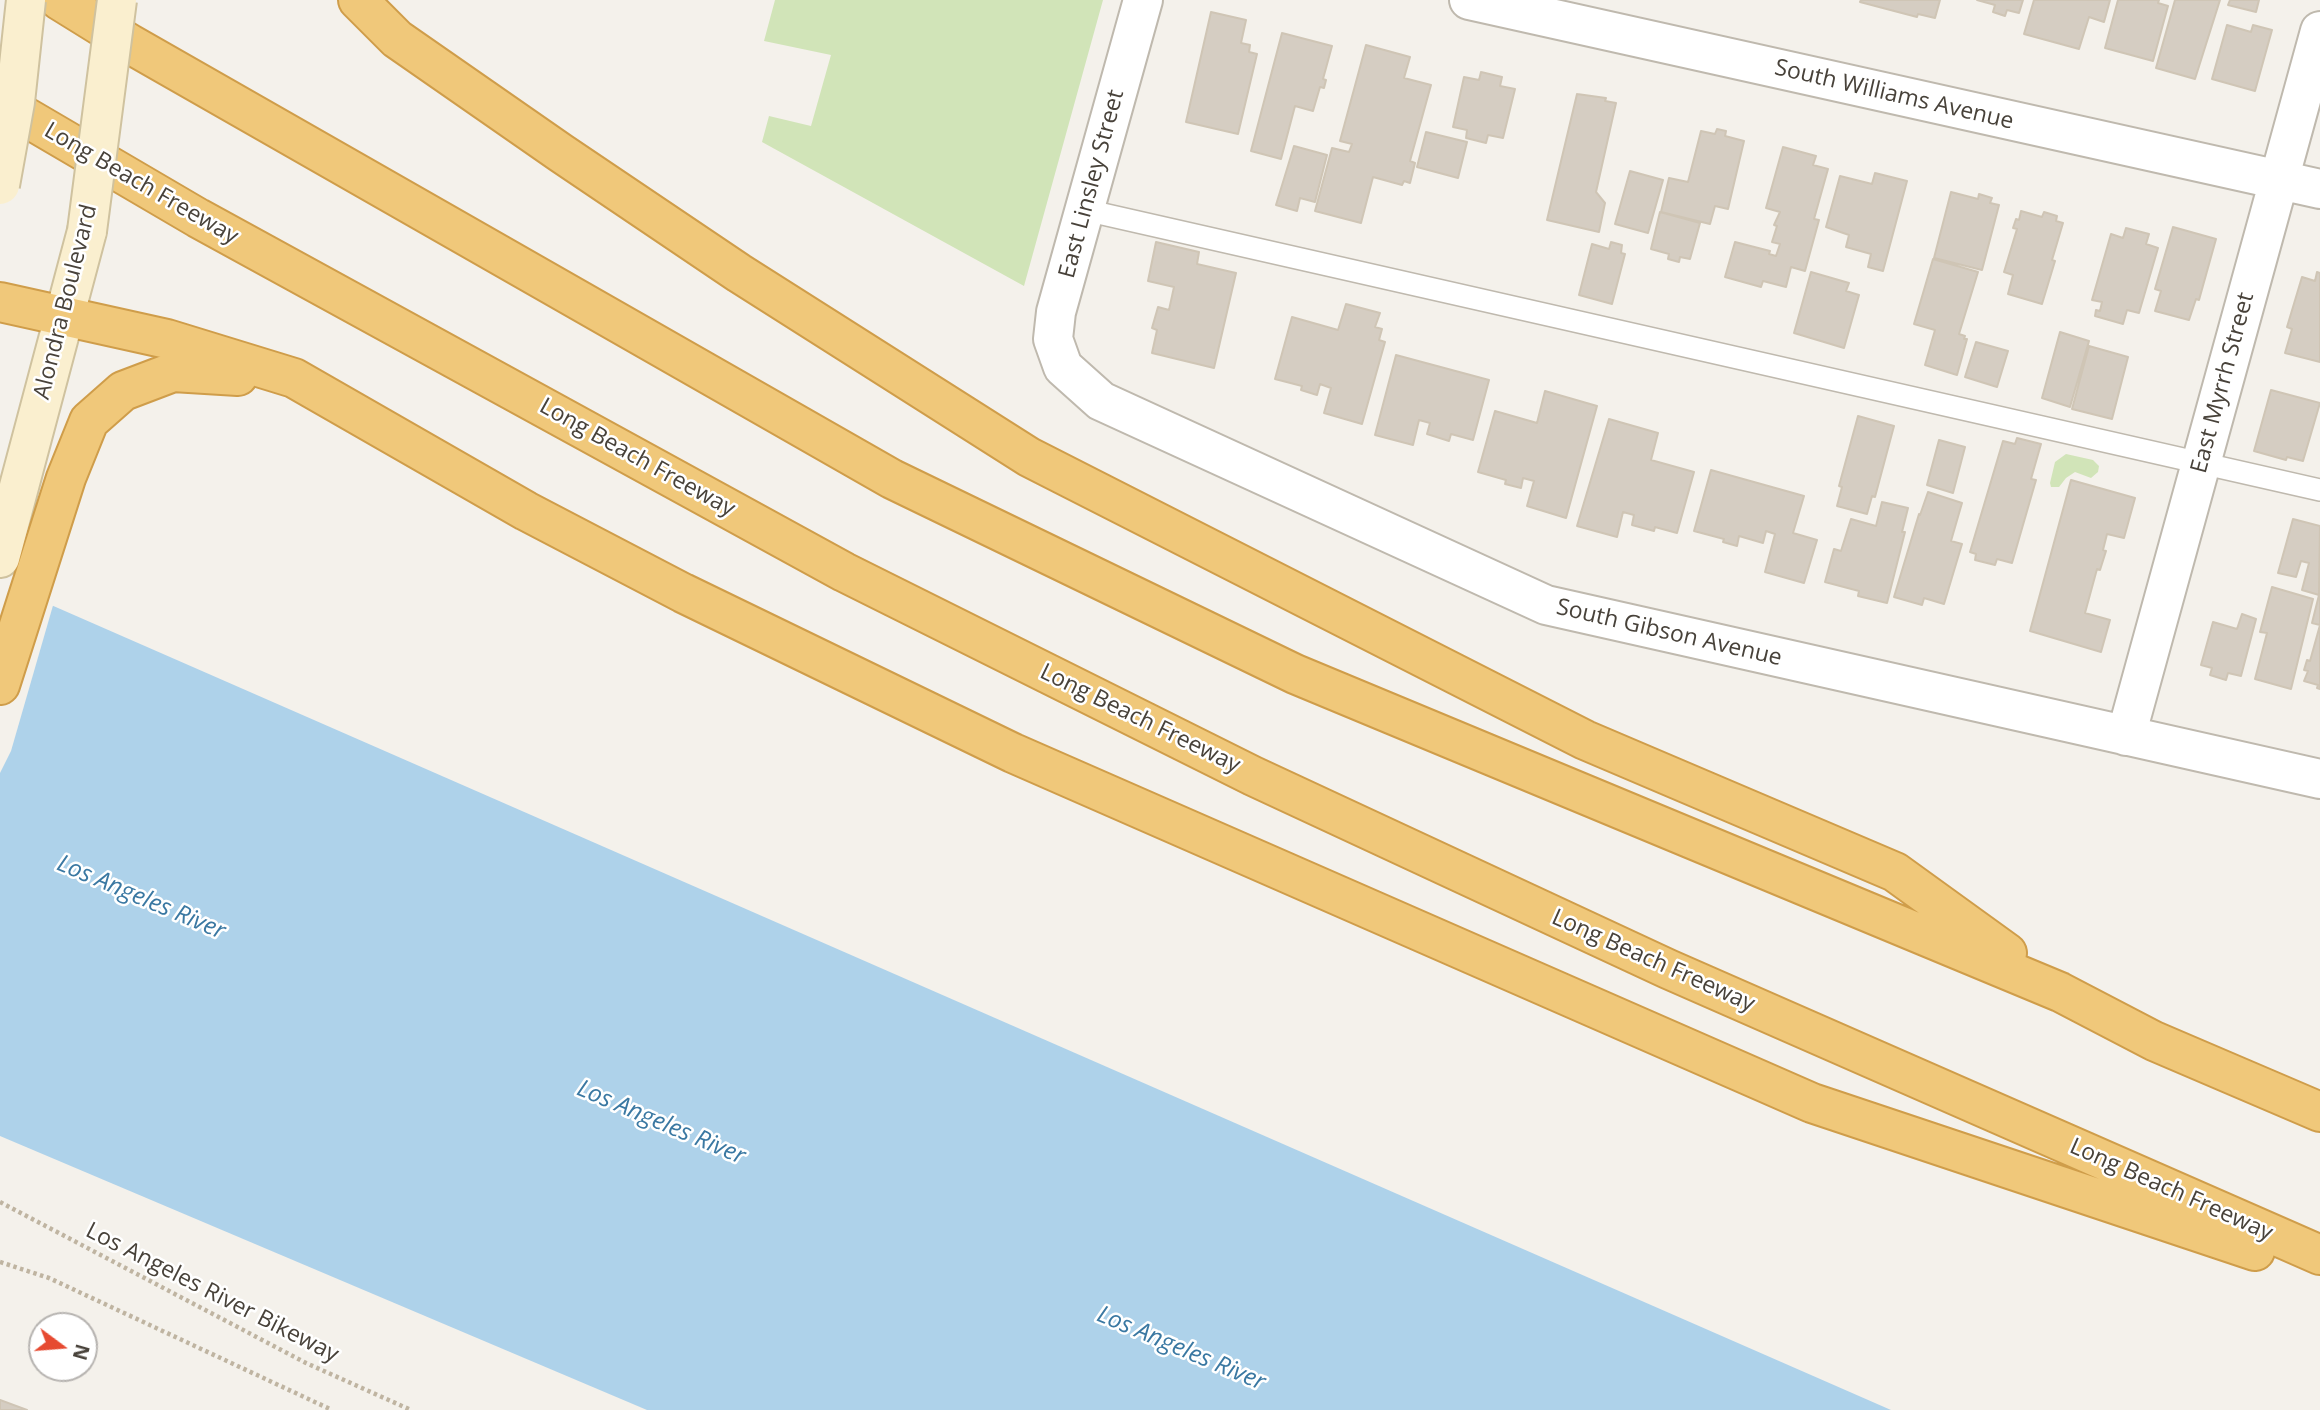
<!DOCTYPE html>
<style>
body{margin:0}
#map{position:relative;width:2320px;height:1410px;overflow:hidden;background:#f4f1eb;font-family:"Open Sans",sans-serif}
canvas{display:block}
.north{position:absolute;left:28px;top:1312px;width:70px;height:70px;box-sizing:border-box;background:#fff;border:2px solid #b6b3b0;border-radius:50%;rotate:106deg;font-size:19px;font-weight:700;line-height:28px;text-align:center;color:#48423a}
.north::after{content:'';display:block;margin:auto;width:24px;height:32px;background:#e64a31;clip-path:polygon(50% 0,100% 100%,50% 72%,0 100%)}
</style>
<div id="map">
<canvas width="2320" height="1410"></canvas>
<div class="north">N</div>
</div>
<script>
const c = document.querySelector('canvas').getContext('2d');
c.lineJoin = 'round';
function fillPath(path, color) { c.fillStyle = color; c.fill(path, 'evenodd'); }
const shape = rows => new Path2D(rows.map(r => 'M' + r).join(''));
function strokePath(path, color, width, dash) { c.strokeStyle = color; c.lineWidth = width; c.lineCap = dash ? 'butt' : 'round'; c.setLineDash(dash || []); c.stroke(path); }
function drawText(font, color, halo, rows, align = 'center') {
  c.font = font + ' "Open Sans",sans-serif'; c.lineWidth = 5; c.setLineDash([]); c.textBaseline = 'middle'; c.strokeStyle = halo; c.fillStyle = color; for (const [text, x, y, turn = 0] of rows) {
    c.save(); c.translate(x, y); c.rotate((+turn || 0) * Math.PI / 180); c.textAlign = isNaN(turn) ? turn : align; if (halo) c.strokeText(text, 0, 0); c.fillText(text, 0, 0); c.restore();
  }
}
fillPath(shape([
 [775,0,1103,0,1024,286,762,142,769,116,811,126,831,55,764,41],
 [2066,454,2093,460,2099,466,2098,472,2091,478,2075,472,2066,478,2059,487,2051,487,2050,483,2055,462]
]), '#d1e4b8');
fillPath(shape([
 [0,583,58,608,1891,1410,647,1410,0,1136]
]), '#aed2ea');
fillPath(shape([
 [0,580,54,602,11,751,0,773]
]), '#f4f1eb');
const building = shape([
 [1861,0,1940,0,1935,18,1918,14,1917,17,1860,2,1861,0],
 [1977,0,2023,0,2019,13,2007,10,2005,16,1993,12,1995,5,1977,0],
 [2034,0,2110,0,2104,22,2089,17,2079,49,2024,34,2034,0],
 [2118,0,2159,0,2158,3,2168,6,2153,61,2105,48,2118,0],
 [2175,0,2220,0,2195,79,2156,68,2175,0],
 [2230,0,2259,0,2256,12,2228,5,2230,0],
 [1211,12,1246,20,1241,43,1250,45,1249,52,1257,54,1238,134,1186,122,1211,12],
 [2227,25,2251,32,2253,25,2272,30,2255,91,2212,79,2227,25],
 [1282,33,1332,46,1323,79,1326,80,1324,88,1320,87,1313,111,1295,106,1281,159,1251,151,1282,33],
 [1366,45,1410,57,1404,78,1431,85,1410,161,1415,163,1410,183,1404,181,1402,185,1373,177,1361,223,1315,211,1332,148,1349,152,1352,144,1340,141,1366,45],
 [1481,72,1502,77,1500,86,1515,89,1503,138,1488,135,1486,143,1466,138,1467,130,1453,127,1464,77,1479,80,1481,72],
 [1577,94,1606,98,1605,101,1616,103,1596,192,1605,203,1599,232,1547,220,1577,94],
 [1717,129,1726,131,1725,136,1744,141,1728,209,1715,206,1710,224,1661,212,1669,178,1688,182,1701,131,1715,134,1717,129],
 [1426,132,1467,142,1458,178,1417,167,1426,132],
 [1294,146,1327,155,1315,202,1300,198,1297,211,1276,205,1294,146],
 [1783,147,1816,156,1813,165,1828,169,1814,219,1819,220,1805,271,1791,267,1786,287,1763,281,1761,287,1725,277,1735,242,1770,251,1769,254,1776,256,1780,244,1772,242,1777,226,1774,225,1780,212,1766,208,1783,147],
 [1630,171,1663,180,1648,233,1615,224,1630,171],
 [1875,173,1907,181,1883,271,1868,267,1871,254,1846,247,1849,235,1826,227,1840,176,1872,184,1875,173],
 [1951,192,1978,199,1979,194,1992,198,1990,203,1999,205,1982,270,1934,258,1951,192],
 [2021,211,2042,217,2044,212,2057,216,2056,221,2063,223,2052,260,2055,261,2042,304,2008,294,2013,275,2004,272,2017,229,2013,228,2016,219,2019,220,2021,211],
 [1660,212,1700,223,1690,259,1680,257,1679,262,1668,259,1669,254,1651,249,1660,212],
 [2173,227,2216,239,2199,300,2196,299,2189,320,2155,311,2161,291,2155,289,2173,227],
 [2126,228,2149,234,2146,244,2158,248,2139,313,2127,310,2123,324,2095,316,2096,310,2100,311,2102,302,2092,300,2111,234,2123,238,2126,228],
 [1156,242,1199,252,1197,264,1236,273,1214,368,1152,353,1157,330,1152,328,1158,307,1169,310,1174,287,1148,281,1156,242],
 [1611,242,1622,245,1621,253,1625,254,1612,304,1579,295,1592,244,1609,249,1611,242],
 [1933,259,1978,272,1959,334,1965,336,1964,339,1967,339,1957,375,1925,365,1935,330,1914,324,1933,259],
 [1811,272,1849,283,1846,291,1859,295,1844,348,1794,333,1811,272],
 [2317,272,2320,273,2320,362,2285,353,2292,329,2287,327,2302,277,2315,281,2317,272],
 [1346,304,1380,313,1375,327,1382,329,1379,340,1385,342,1362,424,1324,413,1331,388,1320,384,1317,395,1301,390,1302,386,1275,379,1292,317,1338,330,1346,304],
 [2060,332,2089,341,2070,407,2042,398,2060,332],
 [1976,342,2008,351,1997,387,1965,377,1976,342],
 [2089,346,2128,357,2112,419,2072,409,2089,346],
 [1396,355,1489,380,1473,440,1451,434,1449,441,1427,434,1430,423,1419,420,1413,445,1375,435,1396,355],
 [2271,390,2320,403,2303,461,2287,457,2286,460,2254,451,2271,390],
 [1545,391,1597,406,1566,518,1527,506,1534,481,1523,478,1521,488,1505,484,1506,480,1478,472,1495,411,1537,423,1545,391],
 [1858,416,1894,426,1875,497,1872,496,1867,514,1837,506,1842,487,1839,486,1858,416],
 [1609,419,1658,433,1651,460,1694,472,1677,533,1655,527,1654,531,1632,525,1634,515,1623,512,1617,537,1577,526,1609,419],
 [2017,438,2041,444,2031,479,2036,480,2012,563,1997,559,1995,565,1975,560,1976,554,1970,552,2003,441,2015,444,2017,438],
 [1939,440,1965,447,1953,493,1927,485,1939,440],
 [1711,470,1804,496,1793,533,1817,540,1804,583,1765,572,1775,534,1766,531,1763,543,1739,536,1737,546,1723,542,1724,539,1694,531,1711,470],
 [2071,480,2135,498,2124,538,2107,534,2103,550,2106,551,2100,570,2097,569,2085,613,2110,620,2101,652,2030,631,2071,480],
 [1928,492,1962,503,1951,541,1962,544,1944,604,1924,598,1922,605,1894,597,1919,514,1920,515,1928,492],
 [1882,502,1908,508,1902,532,1905,532,1887,603,1858,596,1859,591,1825,582,1834,549,1841,551,1851,519,1876,526,1882,502],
 [2293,519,2320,526,2319,595,2302,590,2309,563,2301,561,2296,577,2278,573,2293,519],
 [2272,587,2313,599,2291,689,2255,679,2267,633,2260,632,2272,587],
 [2320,591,2320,625,2312,623,2320,591],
 [2242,614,2256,619,2241,676,2228,673,2226,680,2210,675,2212,668,2201,665,2213,622,2237,629,2242,614],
 [2320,625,2320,689,2317,688,2318,685,2304,681,2308,671,2304,670,2307,660,2310,661,2320,625],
 [0,1400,27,1410,0,1410,0,1400]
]);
fillPath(building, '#d5cdc2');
strokePath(building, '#cfc5b5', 2);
const lane = shape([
 [1085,210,2320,490]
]);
const street = shape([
 [1143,0,1056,312,1053,339,1063,367,1101,401,1546,605,2320,779],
 [1469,0,2320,189],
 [2126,736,2320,31]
]);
const secondary = shape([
 [0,558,87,231]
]);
const highway = shape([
 [59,0,130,44,892,479,1295,674,2060,992,2154,1041,2320,1112],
 [358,0,397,39,561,153,739,273,1029,457,1585,740,1895,872,2007,953],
 [0,102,198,218,844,572,1253,776,1668,969,2320,1255],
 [0,302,167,339,294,378,526,511,683,593,1013,753,1812,1103,2255,1251],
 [0,685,66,478,89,421,123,391,173,372,238,376]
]);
strokePath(lane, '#bfb9ae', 24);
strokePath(street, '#bfb9ae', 42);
strokePath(secondary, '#cfc29f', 42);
strokePath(highway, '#cf9d4a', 42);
strokePath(shape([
 [0,1202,306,1363,411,1410],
 [0,1262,49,1278,332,1410]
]), '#bfb4a1', 4.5, [3.5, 3.5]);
strokePath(lane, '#fff', 21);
strokePath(street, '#fff', 38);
strokePath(secondary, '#faefcf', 38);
strokePath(highway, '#f0c87a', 38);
const secondaryBridge = shape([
 [0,185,15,102,26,0],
 [87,231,117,0]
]);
strokePath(secondaryBridge, '#cfc29f', 42, []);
strokePath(secondaryBridge, '#faefcf', 38);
drawText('23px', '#48423a', '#fff', [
 ["South Williams Avenue",1894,95,13],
 ["Long Beach Freeway",141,184,30],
 ["East Linsley Street",1092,184,-75],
 ["Alondra Boulevard",66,302,-76],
 ["East Myrrh Street",2223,383,-75],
 ["Long Beach Freeway",637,458,29],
 ["South Gibson Avenue",1669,633,13],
 ["Long Beach Freeway",1140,719,26],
 ["Long Beach Freeway",1653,961,24],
 ["Long Beach Freeway",2171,1190,24],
 ["Los Angeles River Bikeway",212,1293,27]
]);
drawText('italic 24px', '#3a78a2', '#fff', [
 ["Los Angeles River",141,898,23],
 ["Los Angeles River",661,1123,23],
 ["Los Angeles River",1181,1349,23]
]);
</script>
